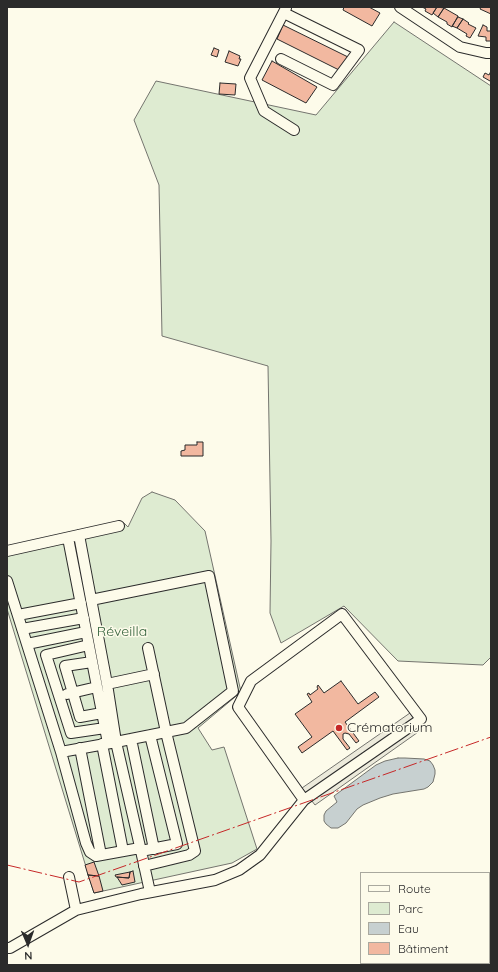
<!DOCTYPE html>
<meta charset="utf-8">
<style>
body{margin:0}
#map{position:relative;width:498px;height:972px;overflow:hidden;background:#fdfbea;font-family:Quicksand,sans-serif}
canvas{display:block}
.frame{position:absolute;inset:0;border:8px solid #2b2b2b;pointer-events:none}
.legend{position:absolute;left:360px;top:872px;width:130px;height:92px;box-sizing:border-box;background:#fdfbea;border:1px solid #a9a89e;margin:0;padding:5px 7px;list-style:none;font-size:12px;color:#2b2b2b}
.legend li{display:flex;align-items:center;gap:8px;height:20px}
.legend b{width:20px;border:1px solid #a9a89e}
.north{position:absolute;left:8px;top:924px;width:40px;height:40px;-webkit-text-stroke:3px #fdfbea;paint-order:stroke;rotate:178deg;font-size:11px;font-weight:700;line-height:16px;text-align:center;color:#2b2b2b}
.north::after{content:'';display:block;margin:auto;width:14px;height:18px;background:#2b2b2b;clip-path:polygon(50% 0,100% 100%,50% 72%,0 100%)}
</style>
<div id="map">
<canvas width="498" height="972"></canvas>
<div class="frame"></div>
<ul class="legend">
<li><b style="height:5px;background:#fdfbea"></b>Route</li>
<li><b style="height:11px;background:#deebd1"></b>Parc</li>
<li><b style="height:11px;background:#c7d0d0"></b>Eau</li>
<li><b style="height:11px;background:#f2b8a0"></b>Bâtiment</li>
</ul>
<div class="north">N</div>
</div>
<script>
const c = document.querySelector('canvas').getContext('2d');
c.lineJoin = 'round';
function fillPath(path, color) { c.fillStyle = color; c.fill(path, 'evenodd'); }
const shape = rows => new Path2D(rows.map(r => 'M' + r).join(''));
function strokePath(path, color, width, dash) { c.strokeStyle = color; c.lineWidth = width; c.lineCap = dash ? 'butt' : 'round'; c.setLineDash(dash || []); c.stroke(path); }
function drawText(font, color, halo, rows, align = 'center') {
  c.font = font + ' Quicksand,sans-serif'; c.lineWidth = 3; c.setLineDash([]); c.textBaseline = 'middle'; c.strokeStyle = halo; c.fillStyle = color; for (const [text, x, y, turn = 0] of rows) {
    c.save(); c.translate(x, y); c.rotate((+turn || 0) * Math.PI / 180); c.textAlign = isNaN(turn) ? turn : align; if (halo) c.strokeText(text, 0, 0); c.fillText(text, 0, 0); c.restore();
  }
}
const green = shape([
 [394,22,491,86,491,657,483,665,398,661,344,606,281,643,270,613,271,541,268,366,162,336,159,185,134,120,156,81,316,115,394,22],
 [152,492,175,500,205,531,241,692,198,728,212,750,224,747,257,849,232,863,94,893,7,609,7,546,124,523,128,527,142,498,152,492]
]);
fillPath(green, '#deebd1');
strokePath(green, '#74746e', 1);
const parking = shape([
 [410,713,421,730,315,805,302,788,410,713]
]);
fillPath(parking, '#eceadb');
strokePath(parking, '#74746e', 1);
const water = shape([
 [398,758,405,758,424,759,430,761,433,765,435,770,435,774,433,782,428,787,424,789,393,794,380,798,363,805,357,809,346,823,338,828,331,828,326,824,324,821,324,815,326,811,337,802,334,796,376,765,385,761,398,758]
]);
fillPath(water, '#c7d0d0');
strokePath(water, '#74746e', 1);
const building = shape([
 [344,7,369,7,380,13,372,26,343,10,344,7],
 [422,7,437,7,432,15,425,11,426,9,422,7],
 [437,7,444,8,438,17,433,13,437,7],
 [481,7,491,7,491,14,480,9,481,7],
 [444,8,458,16,452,27,447,24,447,22,438,17,444,8],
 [458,17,463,19,457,28,452,26,458,17],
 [463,19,469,23,468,24,476,28,470,38,466,36,467,34,457,28,463,19],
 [283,25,348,57,341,71,277,39,283,25],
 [483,25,487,27,487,31,491,31,491,41,486,41,486,37,478,36,483,25],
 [214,48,219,50,217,57,211,55,214,48],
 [229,51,240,56,239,59,241,59,238,66,225,62,229,51],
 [272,61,317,87,306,103,262,80,272,61],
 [491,71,491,80,490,81,483,77,485,73,489,75,491,71],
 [220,83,236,84,235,95,219,94,220,83],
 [197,442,203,442,203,456,181,456,181,451,185,450,185,445,197,445,197,442],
 [341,681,358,704,375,692,379,697,345,722,359,741,356,743,349,734,345,733,343,734,343,739,350,748,347,750,333,731,302,753,298,747,312,737,295,714,312,702,307,694,309,693,310,695,318,689,317,687,318,685,324,693,341,681],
 [94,862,99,876,88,875,85,865,94,862],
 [133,871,135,882,122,885,117,877,129,878,130,872,133,871],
 [130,872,129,878,116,877,115,875,130,872],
 [88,875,99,876,103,891,94,893,88,875]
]);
fillPath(building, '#f2b8a0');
strokePath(building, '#2b2b2b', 1);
const minor = shape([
 [400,7,460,47,486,53,491,53],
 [286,8,250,78,264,111,294,130],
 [281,59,333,85,359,50,284,13],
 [79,535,107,684,116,742,166,732,195,851,189,855,144,866],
 [68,538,108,743],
 [7,551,119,526],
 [7,581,61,752],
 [91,600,209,576,233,691,186,728,166,732,148,648],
 [18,615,81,603],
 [22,629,84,618],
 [27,644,86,632],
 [89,645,46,655,71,733,105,728],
 [92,662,65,666,80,717,102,713],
 [107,684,154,674],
 [67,694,97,687],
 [131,739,154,849],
 [102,744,123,851],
 [80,748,101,855],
 [140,848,96,856,90,852,86,843,61,752,116,742,141,851,150,892],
 [141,851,177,844,150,735],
 [69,877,76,910],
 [7,948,10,948,76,910,141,894,215,880,239,870,260,855,304,800,238,707,251,681,342,614,421,719,304,800]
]);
strokePath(minor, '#2b2b2b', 12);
strokePath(minor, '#fdfbea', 10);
strokePath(shape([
 [7,865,79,882,491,737]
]), '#c62828', 1, [14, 3, 2, 3]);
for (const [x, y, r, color] of [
 [339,728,4,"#c62828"]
]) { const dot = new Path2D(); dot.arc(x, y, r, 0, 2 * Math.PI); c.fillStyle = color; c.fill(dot); strokePath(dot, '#fdfbea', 1.5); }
drawText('14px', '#34623c', '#fdfbea', [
 ["Réveilla",122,632]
]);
drawText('14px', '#2b2b2b', '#fdfbea', [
 ["Crématorium",347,728]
], 'left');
</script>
